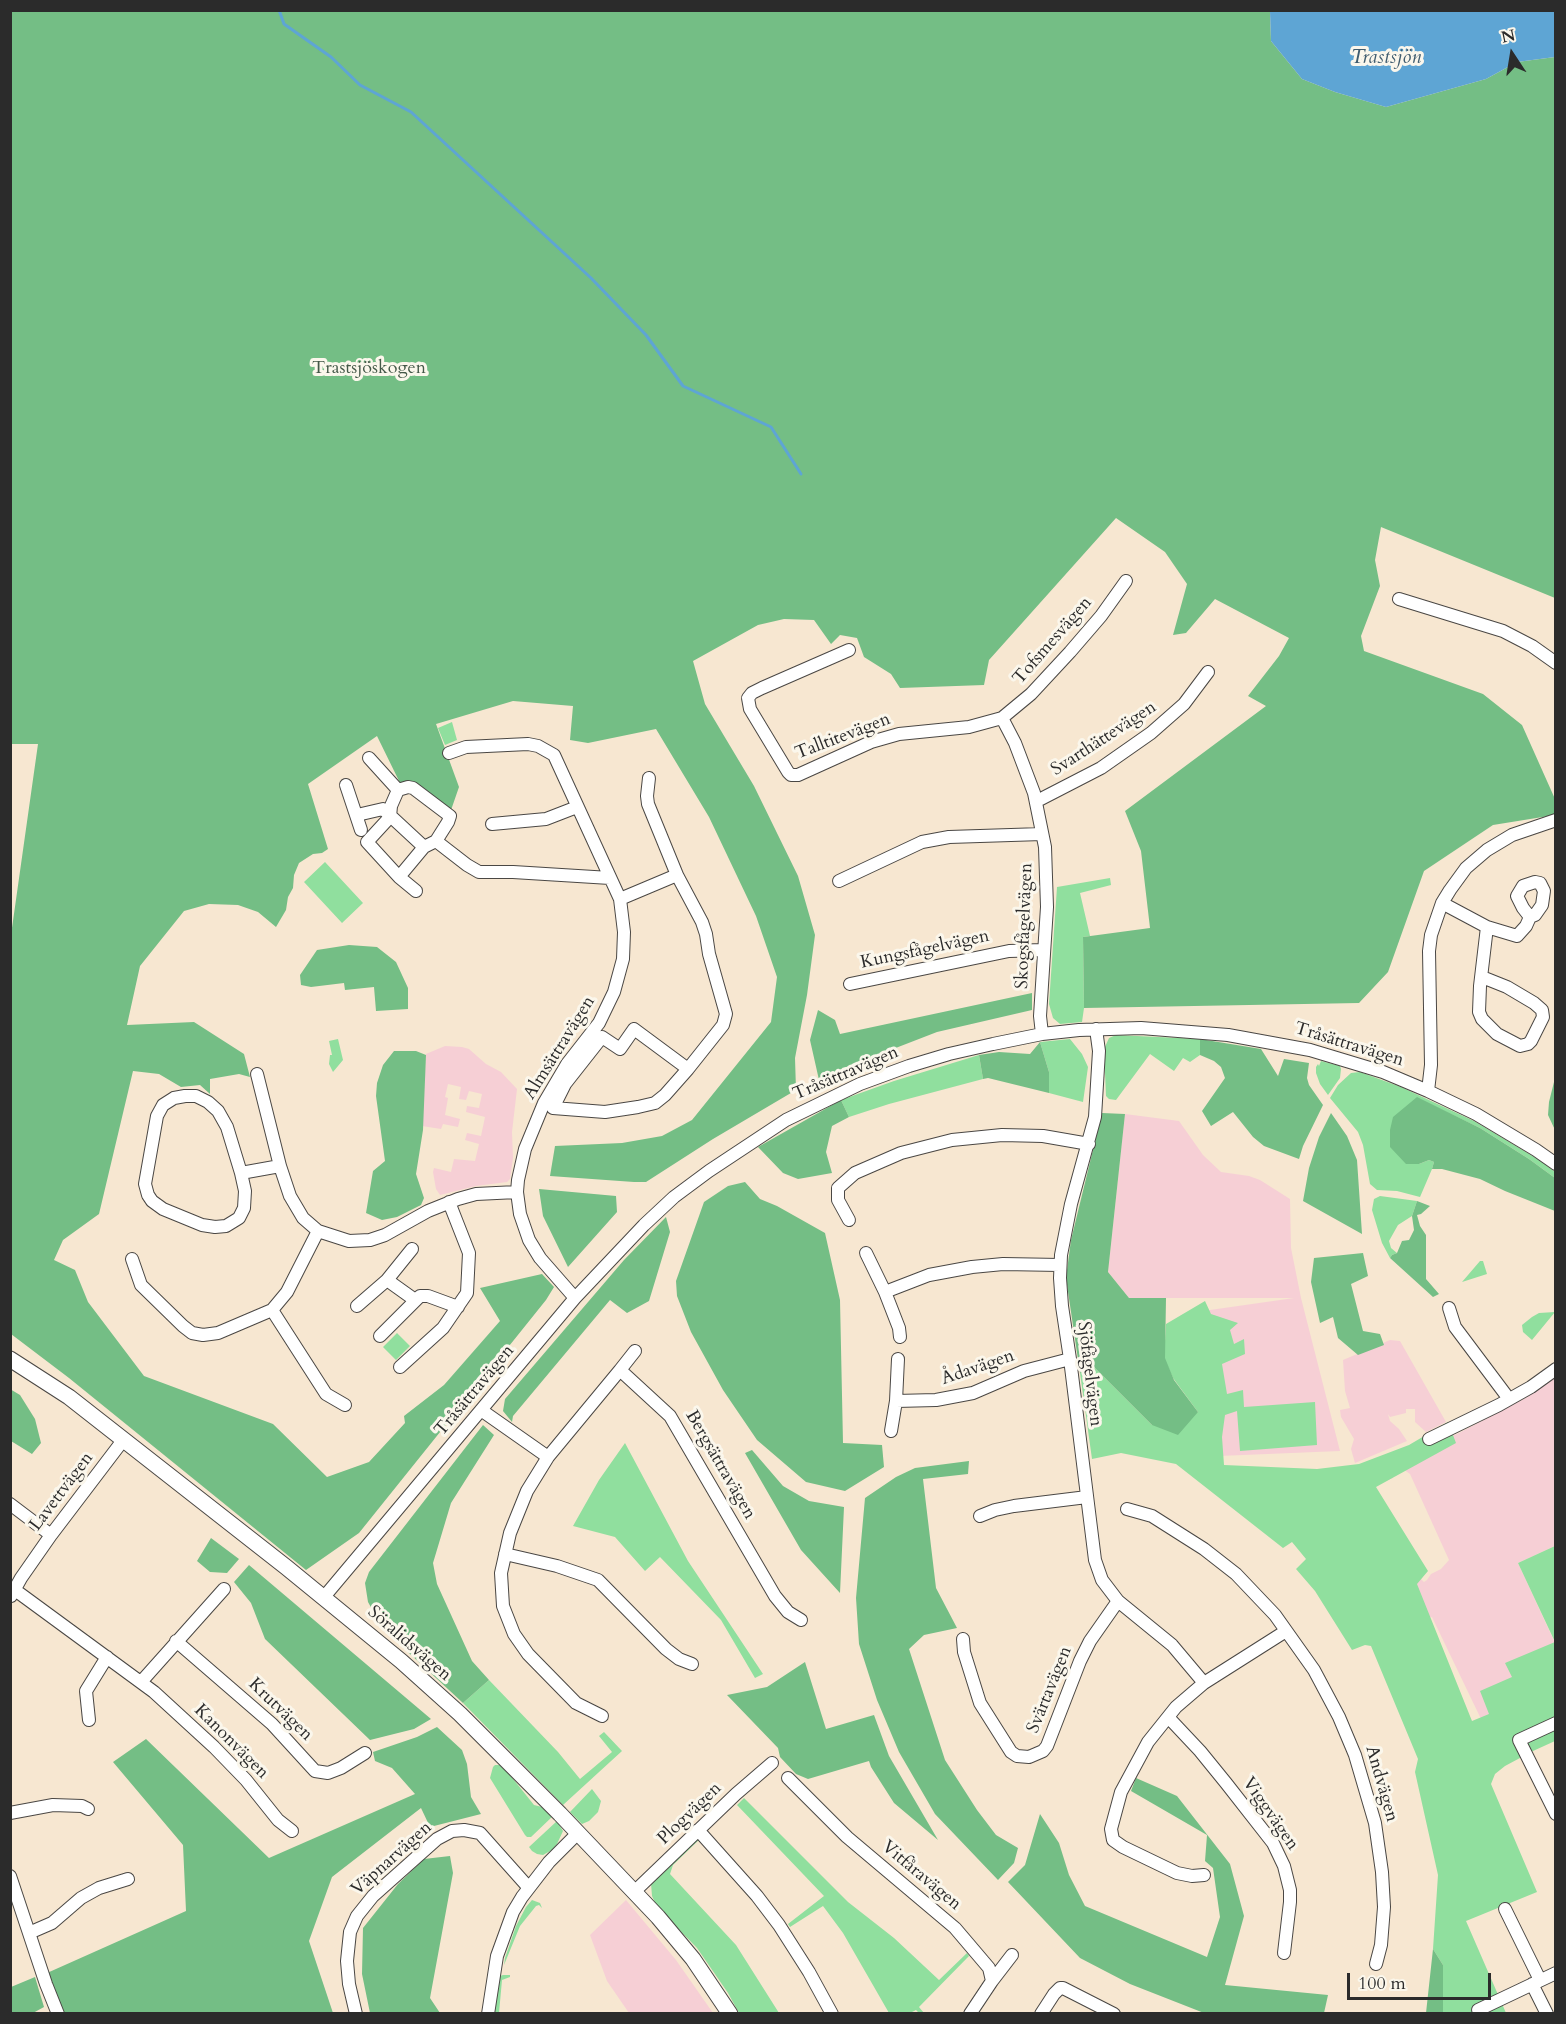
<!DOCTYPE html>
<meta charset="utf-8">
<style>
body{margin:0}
#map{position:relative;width:1566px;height:2024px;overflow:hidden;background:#f7e7d1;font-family:Cardo,serif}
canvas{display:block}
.frame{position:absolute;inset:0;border:12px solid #2b2b2b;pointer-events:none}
.north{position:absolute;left:1482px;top:24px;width:60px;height:60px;-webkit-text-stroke:4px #fbf7ec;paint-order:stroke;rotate:348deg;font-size:16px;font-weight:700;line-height:24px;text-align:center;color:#2b2b2b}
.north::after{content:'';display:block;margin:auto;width:21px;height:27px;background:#2b2b2b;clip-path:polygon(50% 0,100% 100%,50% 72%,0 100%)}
.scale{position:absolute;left:1347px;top:1973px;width:144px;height:27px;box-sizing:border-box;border:3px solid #2b2b2b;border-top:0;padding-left:8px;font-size:18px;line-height:21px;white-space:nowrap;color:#2b2b2b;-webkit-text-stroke:4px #fbf7ec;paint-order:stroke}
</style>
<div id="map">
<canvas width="1566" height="2024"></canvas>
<div class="frame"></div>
<div class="north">N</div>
<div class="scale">100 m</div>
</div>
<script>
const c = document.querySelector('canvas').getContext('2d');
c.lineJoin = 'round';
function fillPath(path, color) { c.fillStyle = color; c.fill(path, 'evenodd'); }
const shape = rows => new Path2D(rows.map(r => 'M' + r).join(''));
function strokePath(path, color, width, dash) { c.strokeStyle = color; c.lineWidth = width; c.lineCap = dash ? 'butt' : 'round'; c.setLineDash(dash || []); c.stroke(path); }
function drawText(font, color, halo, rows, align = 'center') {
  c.font = font + ' Cardo,serif'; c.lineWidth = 6; c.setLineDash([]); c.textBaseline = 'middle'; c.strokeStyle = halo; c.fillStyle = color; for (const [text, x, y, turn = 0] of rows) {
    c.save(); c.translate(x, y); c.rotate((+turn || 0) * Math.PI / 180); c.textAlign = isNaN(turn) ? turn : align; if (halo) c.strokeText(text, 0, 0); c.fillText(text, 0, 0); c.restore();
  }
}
fillPath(shape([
 [445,1046,462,1047,469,1049,486,1064,501,1072,517,1089,512,1132,513,1158,510,1179,507,1182,476,1186,440,1195,436,1189,433,1172,434,1168,451,1172,454,1159,475,1161,479,1144,465,1140,467,1133,481,1136,485,1117,466,1112,467,1106,479,1108,482,1094,469,1091,466,1100,459,1099,461,1087,448,1084,445,1097,448,1098,445,1115,460,1119,458,1127,443,1124,441,1129,422,1126,426,1054],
 [1125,1114,1179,1121,1203,1155,1221,1172,1249,1176,1260,1180,1290,1199,1291,1248,1301,1298,1340,1451,1219,1456,1189,1313,1294,1298,1129,1298,1108,1272],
 [1390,1340,1400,1341,1446,1422,1426,1432,1415,1422,1415,1409,1406,1409,1406,1413,1390,1417,1388,1414,1390,1421,1399,1429,1407,1441,1355,1463,1351,1449,1354,1439,1341,1417,1340,1410,1350,1408,1345,1391,1343,1360],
 [1555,1377,1555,1546,1518,1563,1555,1643,1555,1706,1481,1719,1432,1617,1428,1618,1411,1586,1421,1579,1424,1582,1427,1580,1431,1574,1441,1569,1449,1560,1410,1474,1403,1469,1392,1474,1393,1478,1366,1489,1451,1435,1455,1435,1524,1399],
 [626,1900,676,1960,713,2013,629,2013,607,1981,590,1935]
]), '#f6cfd5');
fillPath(shape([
 [452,722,457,740,445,745,438,728],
 [325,862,363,903,342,923,304,882],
 [1110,878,1111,885,1080,893,1090,936,1083,937,1084,1008,1082,1022,1060,1024,1053,1018,1049,1004,1057,887],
 [1116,1035,1200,1039,1200,1055,1190,1062,1183,1058,1174,1071,1150,1054,1116,1100,1109,1099,1106,1096,1104,1049,1109,1038],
 [338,1039,343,1060,333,1072,329,1064,330,1055,332,1055,329,1041],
 [1070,1039,1082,1054,1088,1067,1083,1102,1049,1093,1049,1072,1040,1042],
 [979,1055,983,1079,889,1104,849,1117,841,1100,894,1081],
 [1321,1061,1340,1066,1341,1069,1340,1078,1328,1095,1320,1084,1316,1073,1316,1067,1318,1064,1319,1066],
 [1360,1072,1401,1087,1474,1121,1541,1161,1555,1172,1555,1178,1529,1159,1480,1128,1417,1098,1419,1164,1429,1160,1434,1162,1432,1169,1420,1197,1397,1191,1377,1190,1370,1184,1363,1145,1358,1132,1330,1098,1338,1085,1351,1073],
 [1380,1196,1417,1201,1412,1216,1398,1225,1389,1241,1391,1248,1397,1253,1392,1255,1390,1258,1382,1243,1372,1210,1374,1199],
 [1480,1261,1483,1261,1487,1274,1462,1282],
 [1205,1301,1211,1314,1238,1323,1230,1330,1234,1344,1244,1339,1245,1354,1222,1364,1227,1394,1243,1390,1244,1407,1315,1402,1317,1445,1240,1451,1237,1411,1225,1415,1222,1437,1224,1465,1317,1469,1359,1464,1409,1445,1448,1422,1456,1443,1376,1487,1428,1571,1417,1584,1472,1721,1489,1714,1480,1691,1512,1677,1505,1663,1555,1642,1518,1563,1555,1546,1555,1741,1533,1751,1505,1766,1495,1774,1491,1784,1537,1892,1466,1921,1506,2013,1443,2013,1443,1965,1433,1949,1438,1875,1415,1772,1418,1759,1371,1646,1365,1645,1352,1650,1315,1591,1296,1569,1306,1559,1292,1542,1283,1548,1176,1464,1121,1453,1092,1459,1080,1373,1093,1366,1152,1425,1198,1412,1173,1378,1164,1358,1166,1324],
 [1555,1312,1532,1340,1523,1332,1522,1325,1532,1317,1539,1313],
 [397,1333,410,1346,396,1360,383,1347],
 [625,1443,688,1561,763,1674,755,1678,721,1620,660,1557,645,1571,615,1537,573,1526,599,1480],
 [489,1680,558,1752,580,1779,612,1752,599,1736,604,1732,622,1751,563,1805,463,1703],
 [495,1765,502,1765,534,1805,542,1807,553,1816,531,1837,527,1837,525,1835,490,1778,493,1767],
 [592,1789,601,1801,598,1812,589,1821,582,1824,570,1812],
 [744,1798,848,1902,894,1938,939,1980,967,1953,969,1956,919,2007,924,2013,919,2013,916,2010,910,2013,889,2013,843,1933,823,1906,790,1927,788,1924,824,1896,737,1805],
 [557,1821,563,1831,557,1844,552,1850,543,1855,537,1854,532,1851,529,1847],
 [700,1836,702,1837,673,1865,670,1874,736,1945,779,2013,739,2013,728,1993,697,1948,657,1907,652,1896,651,1883],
 [532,1900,540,1903,542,1908,539,1905,536,1906,520,1926,504,1965,505,1958,516,1926,526,1907],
 [503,1975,510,1975,510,1977,502,1980,499,2013,493,2014,500,1976]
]), '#90df9e');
fillPath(shape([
 [11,11,1260,11,1270,12,1271,41,1302,79,1335,92,1386,107,1486,79,1517,62,1555,57,1555,598,1381,527,1375,560,1380,586,1361,636,1364,651,1483,694,1522,725,1555,799,1555,815,1493,825,1424,871,1388,972,1359,1003,1084,1008,1083,937,1150,928,1141,851,1125,811,1266,706,1248,696,1279,656,1289,638,1215,599,1186,633,1173,635,1187,584,1165,552,1116,518,989,660,984,685,900,688,891,674,864,657,857,638,840,635,831,644,814,620,784,619,758,625,693,661,705,704,754,786,798,876,815,935,807,995,795,1058,796,1090,713,1139,646,1182,634,1182,550,1176,555,1146,622,1143,662,1136,692,1120,771,1022,777,977,756,916,709,817,656,729,588,743,570,740,573,706,513,701,436,724,459,787,450,813,401,785,377,736,308,784,328,849,322,853,313,854,299,863,294,875,293,888,288,897,286,910,276,927,258,912,238,905,209,904,184,911,140,966,127,1025,194,1022,244,1054,250,1077,239,1074,210,1079,210,1094,200,1085,181,1087,159,1074,133,1071,99,1214,63,1240,54,1260,75,1270,88,1302,144,1376,273,1424,327,1477,369,1462,405,1423,404,1416,444,1385,500,1321,480,1288,542,1274,554,1287,546,1300,359,1533,306,1570,69,1378,11,1334,10,942,38,744,10,744],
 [349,945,377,947,396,962,408,988,408,1009,376,1011,374,987,345,990,344,983,311,987,301,985,300,975,317,950],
 [1032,993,1032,1010,937,1032,875,1056,819,1080,810,1040,818,1010,835,1020,840,1034],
 [1200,1039,1261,1049,1278,1076,1284,1059,1309,1063,1307,1078,1309,1085,1323,1105,1303,1146,1299,1159,1264,1146,1253,1137,1233,1112,1211,1126,1202,1111,1225,1078,1221,1067,1214,1061,1200,1055],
 [1040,1042,1049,1072,1049,1093,988,1078,983,1079,979,1055,999,1052,1030,1054],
 [394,1051,416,1051,426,1055,423,1130,416,1174,424,1198,421,1205,397,1217,382,1220,366,1213,373,1171,385,1161,376,1096,377,1083,383,1065],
 [1555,1078,1556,1130,1555,1130,1548,1115,1549,1102],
 [1417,1097,1480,1128,1529,1159,1555,1178,1555,1211,1505,1191,1480,1179,1442,1169,1432,1169,1434,1162,1429,1160,1419,1164,1406,1164,1390,1147,1390,1130,1393,1117],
 [841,1100,849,1117,832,1126,826,1152,832,1173,798,1179,783,1173,758,1147],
 [1102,1113,1125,1114,1108,1272,1129,1298,1166,1298,1165,1358,1174,1380,1198,1412,1178,1435,1152,1425,1093,1366,1080,1373,1066,1278,1071,1240],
 [1331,1113,1347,1136,1357,1160,1362,1234,1303,1201,1309,1168,1319,1137],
 [745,1182,760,1199,777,1206,825,1233,840,1300,843,1443,882,1445,884,1467,845,1491,806,1482,757,1440,723,1390,691,1332,677,1296,676,1281,704,1202,728,1186],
 [539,1189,616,1196,617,1212,568,1267,543,1216],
 [1417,1201,1430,1206,1421,1214,1417,1215,1420,1226,1426,1235,1426,1279,1439,1294,1433,1297,1390,1258,1392,1255,1397,1253,1402,1241,1409,1240,1414,1230,1412,1216],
 [666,1217,670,1232,649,1301,627,1313,610,1300,513,1416,512,1422,503,1411,505,1399,624,1260],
 [1363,1253,1368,1276,1351,1284,1363,1331,1380,1334,1384,1345,1358,1355,1338,1338,1333,1317,1320,1323,1311,1282,1314,1258],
 [10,1389,20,1395,35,1419,41,1443,32,1454,11,1441],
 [483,1425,494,1435,451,1503,433,1563,437,1584,472,1661,489,1680,463,1703,383,1629,368,1602,365,1583,369,1572],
 [752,1450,783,1486,809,1501,844,1507,840,1593,801,1550,745,1453],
 [969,1461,968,1474,923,1479,936,1588,957,1628,924,1635,909,1649,945,1760,977,1810,996,1835,1018,1848,1014,1863,998,1880,935,1814,899,1752,877,1700,859,1644,856,1598,865,1498,896,1477,915,1468],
 [211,1538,239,1559,227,1573,210,1572,197,1561],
 [249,1565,431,1719,414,1729,370,1740,265,1639,251,1603,234,1582],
 [805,1662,826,1729,874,1715,889,1756,938,1840,894,1803,871,1767,869,1761,808,1779,796,1774,780,1757,778,1748,727,1695,767,1687],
 [437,1727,462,1750,467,1764,471,1797,481,1814,430,1827,421,1808,332,1877,309,1941,333,2013,64,2013,47,1973,186,1911,183,1845,113,1762,146,1739,269,1858,415,1794,392,1768,375,1761,373,1752,417,1737],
 [1136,1778,1177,1796,1230,1864,1244,1916,1225,1985,1328,1995,1324,2013,1204,2013,1130,1984,1080,1958,1008,1882,1025,1865,1040,1814,1059,1843,1069,1875,1085,1906,1207,1957,1220,1917,1213,1868,1205,1861,1207,1835,1131,1791],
 [450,1856,453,1873,430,1998,440,2013,370,2013,362,1974,363,1928,398,1884,424,1859],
 [1433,1949,1443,1965,1443,2013,1426,2013],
 [35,1977,44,2007,33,2013,11,2013,11,1987]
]), '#74be85');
fillPath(shape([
 [1260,11,1555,11,1555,57,1517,62,1486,79,1386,107,1335,92,1302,79,1271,41,1270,12]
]), '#5ea5d4');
strokePath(shape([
 [279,10,284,24,331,57,360,85,411,112,591,278,646,335,683,386,771,427,801,474]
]), '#5ea5d4', 3);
const minor = shape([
 [1399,599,1503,631,1532,646,1556,663],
 [849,650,762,688,752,693,748,698,750,709,788,772,791,775,798,775,871,742,899,734,969,727,1002,718,1031,694,1070,652,1101,616,1126,581],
 [1002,718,1015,743,1034,793,1045,847,1047,907,1040,1016,1042,1034],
 [449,753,466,747,528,744,538,746,554,755,620,899,624,932,623,959,614,992,599,1023,567,1064,544,1103,525,1149,518,1180,517,1192,520,1214,529,1240,540,1258,575,1298],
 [369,758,398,790,408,787,413,788,450,816,448,822,436,841,424,847,399,877],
 [346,785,361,830],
 [398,790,391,806,390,817,367,842,399,877,416,891],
 [1037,801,1101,768,1151,733,1184,704,1208,672],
 [357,815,383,809,424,847],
 [492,824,546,819,577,807],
 [436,841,467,865,479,872,513,872,610,878],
 [677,875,702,922,706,934,709,954,726,1014,723,1025,688,1069,634,1029,620,1049,602,1037,565,1084,553,1108,605,1112,638,1107,655,1103,665,1095,688,1069],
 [839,881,922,842,949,837,1042,834],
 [620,899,677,875,648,804,647,796,649,778],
 [1442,903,1487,927,1517,936,1526,926,1530,917,1535,915,1542,905,1544,891,1540,883,1535,882,1523,886,1517,896,1523,908,1530,917],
 [1482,977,1507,987,1534,1003,1542,1010,1543,1017,1531,1041,1528,1044,1520,1046,1497,1034,1482,1019,1479,1012,1480,986,1487,927],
 [850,984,1009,951,1043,950],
 [1096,1029,1099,1051,1095,1117,1071,1204,1061,1255,1060,1278,1062,1306,1070,1359,1095,1560,1102,1580,1118,1601,1172,1645,1204,1683],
 [257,1074,280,1166,290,1196,303,1218,318,1231,349,1241,370,1240,385,1235,428,1211,458,1199,476,1194,517,1192],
 [1428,1091,1431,1065,1429,951,1431,935,1442,903,1450,890,1466,868,1487,850,1512,835,1556,820],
 [241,1173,245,1191,244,1208,239,1218,226,1226,215,1227,202,1225,163,1209,152,1201,148,1195,145,1184,157,1116,163,1105,174,1098,185,1096,196,1096,208,1102,218,1111,227,1127,241,1173,280,1166],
 [849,1220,838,1200,838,1188,855,1173,901,1153,952,1140,1002,1135,1043,1136,1089,1144],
 [318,1231,287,1292,272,1310,326,1394,345,1405],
 [866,1253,885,1292,899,1328,900,1337],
 [132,1259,141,1285,183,1326,192,1333,203,1335,218,1333,272,1310],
 [387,1280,412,1249],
 [885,1292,929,1275,972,1267,1003,1264,1060,1265],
 [357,1306,387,1280,415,1300],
 [1449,1308,1455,1327,1509,1399],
 [380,1336,420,1296,428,1296,458,1307],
 [400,1367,443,1328,467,1293,469,1253,449,1202],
 [620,1370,635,1351],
 [896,1401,936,1400,973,1393,1024,1371,1070,1359],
 [481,1410,548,1457,620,1370,670,1416,775,1596,788,1612,801,1620],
 [891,1431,896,1401,898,1359],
 [1429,1439,1499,1405,1531,1387,1556,1369],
 [548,1457,527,1491,510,1533,501,1573,503,1606,514,1634,528,1654,576,1703,602,1716],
 [10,1504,51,1535],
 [1127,1509,1152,1516,1204,1549,1236,1574,1275,1615,1314,1670,1339,1717,1355,1755,1375,1823,1382,1872,1384,1907,1381,1945,1376,1964],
 [980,1516,995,1510,1014,1506,1087,1497],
 [505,1554,557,1566,598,1580,666,1649,679,1659,692,1664],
 [15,1590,154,1692,214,1747,246,1780,278,1820,292,1831],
 [11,1596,21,1578,51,1535,124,1439],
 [324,1597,575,1298,644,1225,674,1197,709,1171,786,1120,860,1084,909,1066,949,1054,993,1044,1042,1034,1079,1030,1141,1028,1228,1035,1310,1050,1383,1072,1428,1091,1476,1114,1536,1150,1556,1164],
 [963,1639,964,1652,980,1703,1011,1752,1017,1756,1029,1757,1043,1751,1047,1746,1080,1661,1090,1641,1118,1601],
 [176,1641,272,1724,315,1771,328,1773,341,1768,365,1753],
 [141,1682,224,1589],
 [1168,1717,1200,1751,1226,1783,1273,1843,1284,1866,1290,1890,1290,1902,1284,1953],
 [89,1720,86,1691,107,1657],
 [1556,1723,1519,1740,1556,1814],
 [788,1778,847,1837,955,1928,989,1968,992,1981,970,2014],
 [10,1813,53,1805,82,1806,88,1809],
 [698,1830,757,1896,779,1925,809,1972,832,2014],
 [1204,1875,1192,1876,1177,1873,1123,1847,1113,1840,1111,1829,1121,1792,1148,1742,1176,1707,1204,1683,1286,1631],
 [10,1876,29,1933,52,1923,81,1898,99,1888,128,1879],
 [634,1892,736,1794,772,1763],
 [1505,1909,1540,1980],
 [29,1933,46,1984,58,2014],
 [992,1981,1012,1955],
 [1532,1984,1547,2014],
 [1478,2010,1556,1973],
 [356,2014,349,1984,347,1961,350,1932,357,1916,373,1896,437,1839,452,1831,464,1830,480,1833,529,1888],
 [488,2014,497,1956,513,1912,522,1897,549,1862,578,1833],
 [1041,2014,1054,1994,1060,1988,1063,1988,1114,2014]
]);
const tertiary = shape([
 [10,1359,69,1397,286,1567,401,1661,460,1714,560,1814,658,1917,693,1959,730,2014]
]);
strokePath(minor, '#4a4744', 14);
strokePath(tertiary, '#4a4744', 17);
strokePath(minor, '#fff', 12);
strokePath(tertiary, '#fff', 15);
drawText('18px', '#445848', '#fbf7ec', [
 ["Trastsjöskogen",369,369]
]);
drawText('18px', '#2b2b2b', '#fbf7ec', [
 ["Tofsmesvägen",1053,641,-49],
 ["Talltitevägen",843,737,-21],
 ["Svarthättevägen",1104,739,-33],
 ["Skogsfågelvägen",1025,926,-88],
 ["Kungsfågelvägen",925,950,-12],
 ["Tråsättravägen",1349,1045,17],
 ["Almsättravägen",560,1048,-58],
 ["Tråsättravägen",846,1074,-23],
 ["Ådavägen",978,1368,-19],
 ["Sjöfågelvägen",1089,1374,83],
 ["Tråsättravägen",475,1391,-50],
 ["Bergsättravägen",720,1465,60],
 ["Lavettvägen",62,1492,-53],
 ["Söralidsvägen",409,1644,41],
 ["Svärtavägen",1050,1690,-68],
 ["Krutvägen",280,1710,44],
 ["Kanonvägen",231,1742,45],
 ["Andvägen",1381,1784,74],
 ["Plogvägen",690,1814,-44],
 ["Viggvägen",1270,1814,55],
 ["Väpnarvägen",392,1859,-42],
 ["Vitfåravägen",921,1876,40]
]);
drawText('italic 20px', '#3f5c6f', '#fbf7ec', [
 ["Trastsjön",1386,58]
]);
</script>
